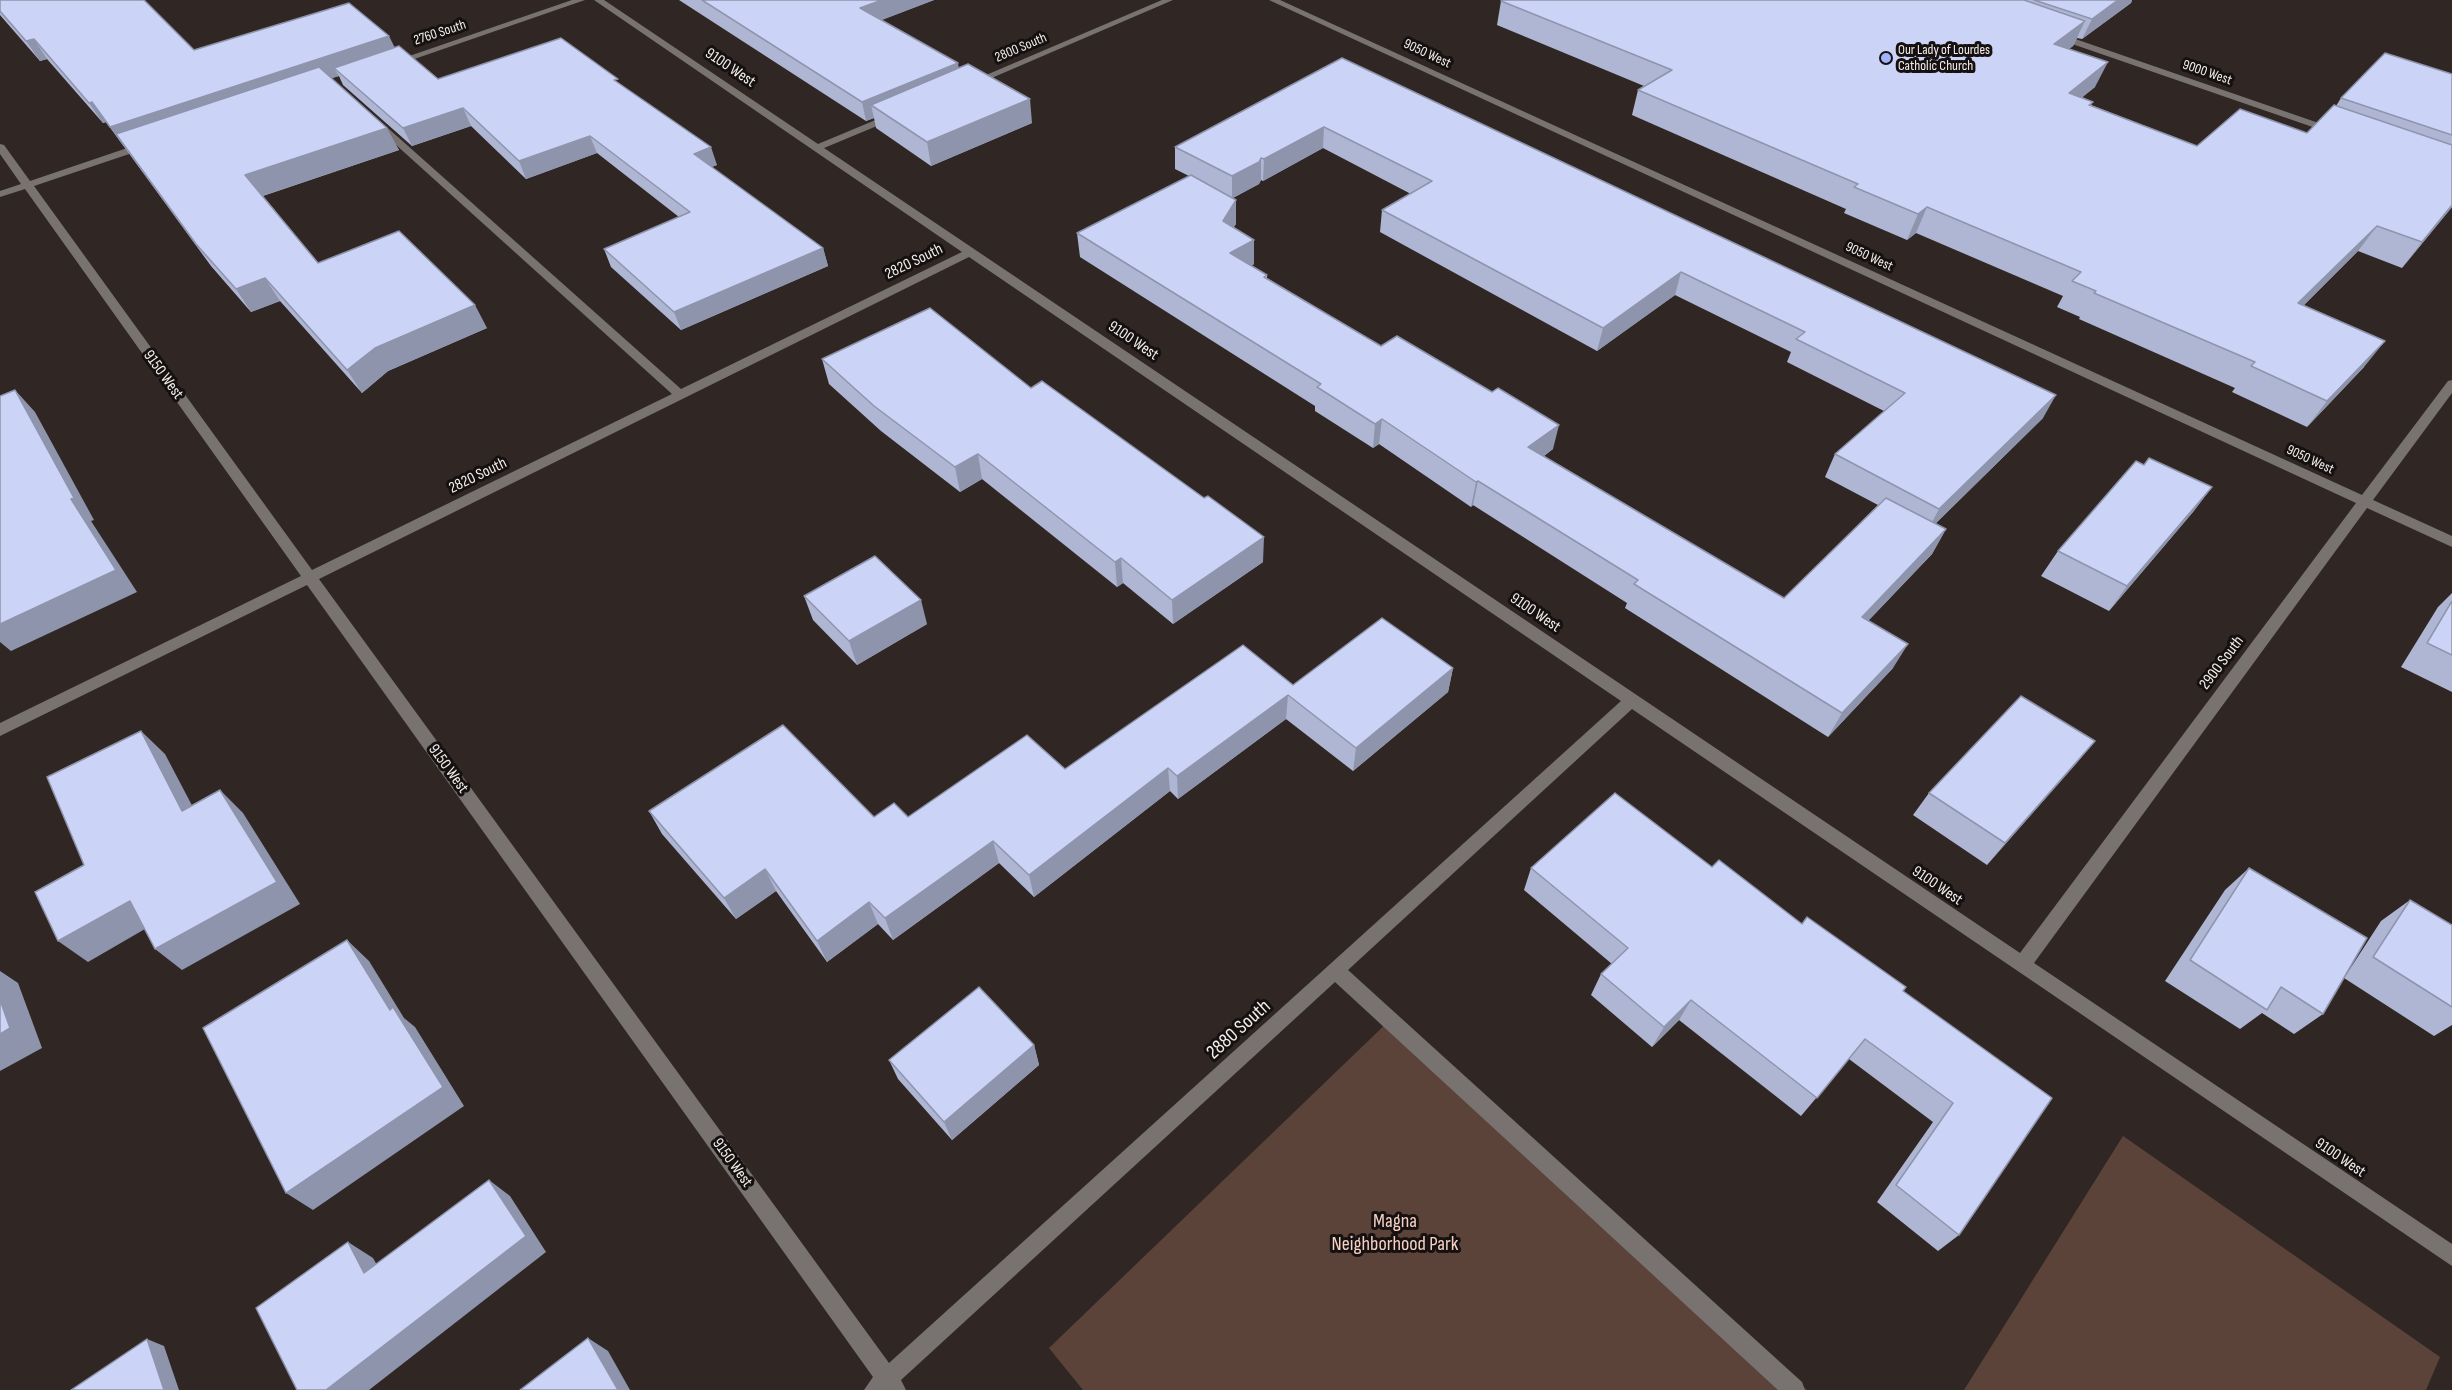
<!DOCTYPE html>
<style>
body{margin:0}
canvas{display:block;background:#302724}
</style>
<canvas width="2452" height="1390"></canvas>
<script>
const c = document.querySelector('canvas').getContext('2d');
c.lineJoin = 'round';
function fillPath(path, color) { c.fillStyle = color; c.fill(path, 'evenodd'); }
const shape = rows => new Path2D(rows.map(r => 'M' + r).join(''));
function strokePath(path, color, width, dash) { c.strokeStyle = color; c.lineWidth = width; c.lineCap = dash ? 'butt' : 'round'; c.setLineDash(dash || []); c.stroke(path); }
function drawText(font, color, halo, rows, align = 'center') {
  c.font = font + ' "Sofia Sans Condensed",sans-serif'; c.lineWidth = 6; c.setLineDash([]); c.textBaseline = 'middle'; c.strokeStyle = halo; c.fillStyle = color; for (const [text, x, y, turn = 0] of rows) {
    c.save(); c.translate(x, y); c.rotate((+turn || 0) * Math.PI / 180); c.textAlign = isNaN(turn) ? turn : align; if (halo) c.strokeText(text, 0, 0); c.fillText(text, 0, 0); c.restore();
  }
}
fillPath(shape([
 [1391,1019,1807,1390,1083,1390,1049,1348],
 [2123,1136,2440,1357,2426,1390,1964,1390]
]), '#5c4339');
fillPath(shape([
 [572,0,585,0,397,65,389,63,572,0],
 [594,0,604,0,818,144,890,114,896,114,896,118,824,148,2020,953,2356,503,1269,0,1280,0,2362,495,2448,381,2452,380,2452,393,2373,500,2452,536,2452,547,2367,508,2034,963,2452,1244,2452,1266,1632,709,1348,970,1802,1382,1805,1390,1778,1390,1335,982,901,1380,906,1390,864,1390,873,1377,307,585,0,736,0,723,301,576,25,189,0,197,0,191,21,184,0,154,0,144,4,145,30,181,142,143,150,143,150,147,34,186,312,570,672,394,374,125,374,121,380,121,681,389,962,252,594,0],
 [969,257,1621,701,889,1363,319,579,969,257],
 [1162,0,1173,0,973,86,965,84,1162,0],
 [2055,32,2336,129,2338,131,2330,133,2052,37,2050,35,2055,32]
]), '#787371');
fillPath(shape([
 [0,0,194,50,395,48,438,79,620,84,717,165,711,167,823,248,828,266,681,330,611,267,604,249,679,217,597,153,526,179,471,126,412,146,343,85,339,76,331,78,399,150,263,196,318,263,487,328,388,371,362,393,280,301,251,312,211,266,106,122,103,123,47,59,40,61,0,15],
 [679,0,934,0,881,20,959,68,1032,123,931,166,876,128,874,118,866,121],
 [1502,0,2132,0,2131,3,2082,39,2077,38,2073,46,2069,49,2095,87,2082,97,2093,102,2091,105,2197,146,2307,133,2336,106,2341,98,2452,74,2452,207,2402,268,2358,251,2303,306,2364,367,2307,427,2232,392,2235,388,2079,319,2080,317,2057,307,2063,296,1916,233,1907,240,1844,213,1846,209,1632,115,1638,90,1644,86,1497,25,1501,1],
 [1342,58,2043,418,1935,524,1946,529,1932,554,1868,621,1893,668,1828,737,1625,608,1627,603,1473,505,1471,507,1379,444,1373,448,1315,411,1315,406,1080,257,1077,233,1189,176,1175,169,1175,147],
 [1323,148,1411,194,1382,210,1380,232,1597,351,1675,295,1791,352,1787,362,1884,411,1835,454,1825,477,1878,505,1784,598,1544,456,1553,449,1267,278,1267,275,1251,266,1254,264,1233,227,1236,224,1236,200,1233,198,1259,184,1261,180,1263,181],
 [822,359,1031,388,1263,562,1173,624,1123,583,1117,587,982,479,960,492,881,431,829,384],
 [2144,465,2212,487,2193,512,2109,611,2041,576,2058,551],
 [2452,593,2452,692,2401,667,2438,607],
 [804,596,927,624,857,665,813,620],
 [1453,668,1448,692,1353,771,1286,719,1178,799,1170,791,1034,897,999,863,893,940,878,924,827,962,776,891,736,919,662,834,649,811,874,817,908,817,1065,769,1293,685],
 [2095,741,1987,865,1913,815,1929,793],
 [1712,867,1802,924,1903,991,2052,1098,1959,1235,1938,1251,1877,1202,1933,1122,1849,1059,1801,1116,1679,1020,1652,1047,1591,995,1601,974,1612,964,1524,890,1531,868],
 [2249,868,2346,975,2381,921,2410,900,2452,925,2452,1025,2434,1036,2344,978,2323,1014,2294,1034,2262,1013,2240,1029,2165,981,2225,890],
 [1034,1045,1039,1065,952,1140,898,1079,889,1060]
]), '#afb6d4');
fillPath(shape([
 [882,0,934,0,864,27,860,8],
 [2118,0,2132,0,2131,3,2082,39,2092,19],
 [2085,21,2073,46,2042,68,2054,44],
 [389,36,399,56,334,68,339,76,125,147,116,134,124,147,110,127],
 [34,39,47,59,40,61,26,41],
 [2108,62,2095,87,2057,118,2069,93],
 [958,63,961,82,871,105,874,118,866,121,862,102],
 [1030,99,1032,123,931,166,927,142],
 [92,102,106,122,103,123,89,103],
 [463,108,471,126,412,146,403,128],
 [1324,127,1323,148,1263,181,1264,159],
 [387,128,399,150,259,197,245,175],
 [590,136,597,153,526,179,519,161],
 [711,147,717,165,699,172,694,154],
 [1261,158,1261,180,1259,184,1232,198,1232,176],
 [1236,200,1236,224,1223,245,1223,221],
 [2452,205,2452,207,2402,268,2422,242],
 [1927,207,1916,233,1907,240,1918,214],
 [2377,226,2358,251,2279,330,2298,303],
 [1254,240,1254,264,1230,277,1230,253],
 [823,248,828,266,681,330,674,312],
 [1681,272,1675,295,1597,351,1603,328],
 [265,278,280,301,251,312,236,289],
 [475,305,487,328,388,371,362,393,347,370,375,348],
 [2385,341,2364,367,2307,427,2327,401],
 [15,390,35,412,94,520,91,521,137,592,11,651,0,642,0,624,71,499],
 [2056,395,2043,418,1927,532,1939,509],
 [1382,419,1379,444,1373,448,1375,424],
 [1559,425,1553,449,1522,471,1528,447],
 [978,454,982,479,960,492,955,467],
 [1478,481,1473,505,1471,507,1476,482],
 [2212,487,2193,512,2109,611,2127,586],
 [1946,529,1932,554,1849,641,1862,617],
 [1264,537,1263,562,1173,624,1172,600],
 [1121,558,1123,583,1117,587,1115,562],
 [921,600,927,624,857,665,849,641],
 [1908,644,1893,668,1828,737,1842,713],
 [1453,668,1448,692,1353,771,1356,748],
 [1288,695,1286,719,1178,799,1177,776],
 [141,731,165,754,207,834,182,811],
 [2095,741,2076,764,1987,865,2005,843],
 [1168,768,1170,791,1034,897,1029,875],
 [220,790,243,813,300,904,182,970,155,949],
 [993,841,999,863,893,940,885,918],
 [765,869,776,891,736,919,724,898],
 [130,901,157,922,88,962,58,941],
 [869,902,878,924,827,962,817,941],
 [347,940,369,961,404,1018,415,1027,464,1106,313,1210,286,1193,390,1010],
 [0,971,18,983,42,1048,0,1071],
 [1691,1000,1679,1020,1652,1047,1664,1027],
 [1034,1045,1039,1065,952,1140,944,1122],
 [489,1180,510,1196,546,1252,369,1390,326,1390],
 [348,1242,373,1258,390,1288,364,1273],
 [588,1338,608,1351,630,1390,618,1390],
 [147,1339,164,1346,179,1390,164,1390]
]), '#8e94ac');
const building = shape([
 [0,0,144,0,194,50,349,3,389,36,110,127,92,102,89,103,34,39,26,41,0,11,0,0],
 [702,0,882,0,860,8,958,63,862,102,702,0],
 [1502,0,2024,0,2085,21,2054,44,2108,62,2069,93,2093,102,2089,105,2197,146,2240,109,2307,133,2334,105,2452,145,2452,205,2422,242,2377,226,2298,303,2385,341,2327,401,2251,366,2255,362,2094,293,2096,291,2072,281,2081,272,1927,207,1918,214,1854,187,1858,184,1638,90,1672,70,1501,1,1502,0],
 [2034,0,2118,0,2092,19,2034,0],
 [561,38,618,79,614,80,711,147,694,154,823,248,674,312,604,249,690,212,590,136,519,161,463,108,403,128,334,68,399,46,438,79,561,38],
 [2385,53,2452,74,2452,135,2341,98,2385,53],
 [1342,58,2056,395,1939,509,1835,454,1905,393,1796,339,1805,332,1681,272,1603,328,1382,210,1432,181,1324,127,1264,159,1261,158,1259,162,1232,176,1175,147,1342,58],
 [968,64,1030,99,927,142,871,105,968,64],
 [319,67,387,128,245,175,318,263,399,231,475,305,375,348,347,370,265,278,236,289,196,244,116,134,319,67],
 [1191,175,1236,200,1223,221,1254,240,1230,253,1267,275,1264,277,1381,346,1397,336,1492,392,1498,388,1559,425,1528,447,1784,598,1886,498,1946,529,1862,617,1908,644,1842,713,1634,584,1638,580,1478,481,1476,482,1382,419,1375,424,1317,387,1321,384,1077,233,1191,175],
 [930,308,1031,388,1042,381,1204,498,1208,496,1264,537,1172,600,1121,558,1115,562,978,454,955,467,874,406,822,359,930,308],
 [15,390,74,498,71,499,116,570,0,624,0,396,15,390],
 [2149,458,2212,487,2127,586,2058,551,2136,461,2144,465,2149,458],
 [875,556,921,600,849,641,804,596,875,556],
 [2452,601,2452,655,2427,643,2452,601],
 [1382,618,1453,668,1356,748,1288,695,1177,776,1168,768,1029,875,993,841,885,918,869,902,817,941,765,869,724,898,649,811,783,725,874,817,894,803,908,817,1027,735,1065,769,1243,645,1293,685,1382,618],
 [2021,696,2095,741,2005,843,1929,793,2021,696],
 [141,731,182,811,220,790,277,882,155,949,130,901,58,941,35,892,84,865,47,777,141,731],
 [1615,793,1712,867,1719,860,1802,924,1807,917,1906,987,1903,991,2052,1098,1959,1235,1896,1185,1953,1103,1865,1039,1817,1098,1691,1000,1664,1027,1601,974,1628,948,1531,868,1615,793],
 [2249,868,2367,938,2323,1014,2281,987,2267,1010,2190,960,2249,868],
 [2410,900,2452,925,2452,1007,2373,957,2410,900],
 [347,940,390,1010,393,1007,443,1087,286,1193,203,1028,347,940],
 [979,987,1034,1045,944,1122,889,1060,979,987],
 [0,1000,10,1028,0,1034,0,1000],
 [489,1180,526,1236,326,1390,297,1390,256,1308,348,1242,364,1273,489,1180],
 [588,1338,618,1390,520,1390,588,1338],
 [147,1339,164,1390,71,1390,147,1339]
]);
fillPath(building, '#cbd4f6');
strokePath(building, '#8e94ac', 1.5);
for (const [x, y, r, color] of [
 [1886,58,6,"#a1b3fd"]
]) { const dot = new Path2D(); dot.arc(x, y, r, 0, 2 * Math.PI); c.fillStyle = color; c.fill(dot); strokePath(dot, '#151110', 2); }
drawText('14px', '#f4eeec', '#151110', [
 ["2760 South",440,33,-18],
 ["2800 South",1021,48,-23],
 ["9050 West",1427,54,25],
 ["9000 West",2207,73,19],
 ["9050 West",1869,257,25],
 ["9050 West",2310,460,25]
]);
drawText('14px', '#f4eeec', '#151110', [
 ["Our Lady of Lourdes",1898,50],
 ["Catholic Church",1898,66]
], 'left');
drawText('16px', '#f4eeec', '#151110', [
 ["9100 West",730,68,34],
 ["2820 South",914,262,-26],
 ["9100 West",1133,341,34],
 ["9150 West",163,375,54],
 ["2820 South",478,476,-26],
 ["9100 West",1535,613,34],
 ["2900 South",2222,663,-53],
 ["9150 West",448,769,54],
 ["9100 West",1937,886,34],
 ["9100 West",2340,1158,34],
 ["9150 West",732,1163,54]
]);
drawText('20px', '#f4eeec', '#151110', [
 ["2880 South",1239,1030,-42]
]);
drawText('20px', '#f7d1c4', '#151110', [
 ["Magna",1395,1222],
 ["Neighborhood Park",1395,1245]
]);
</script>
